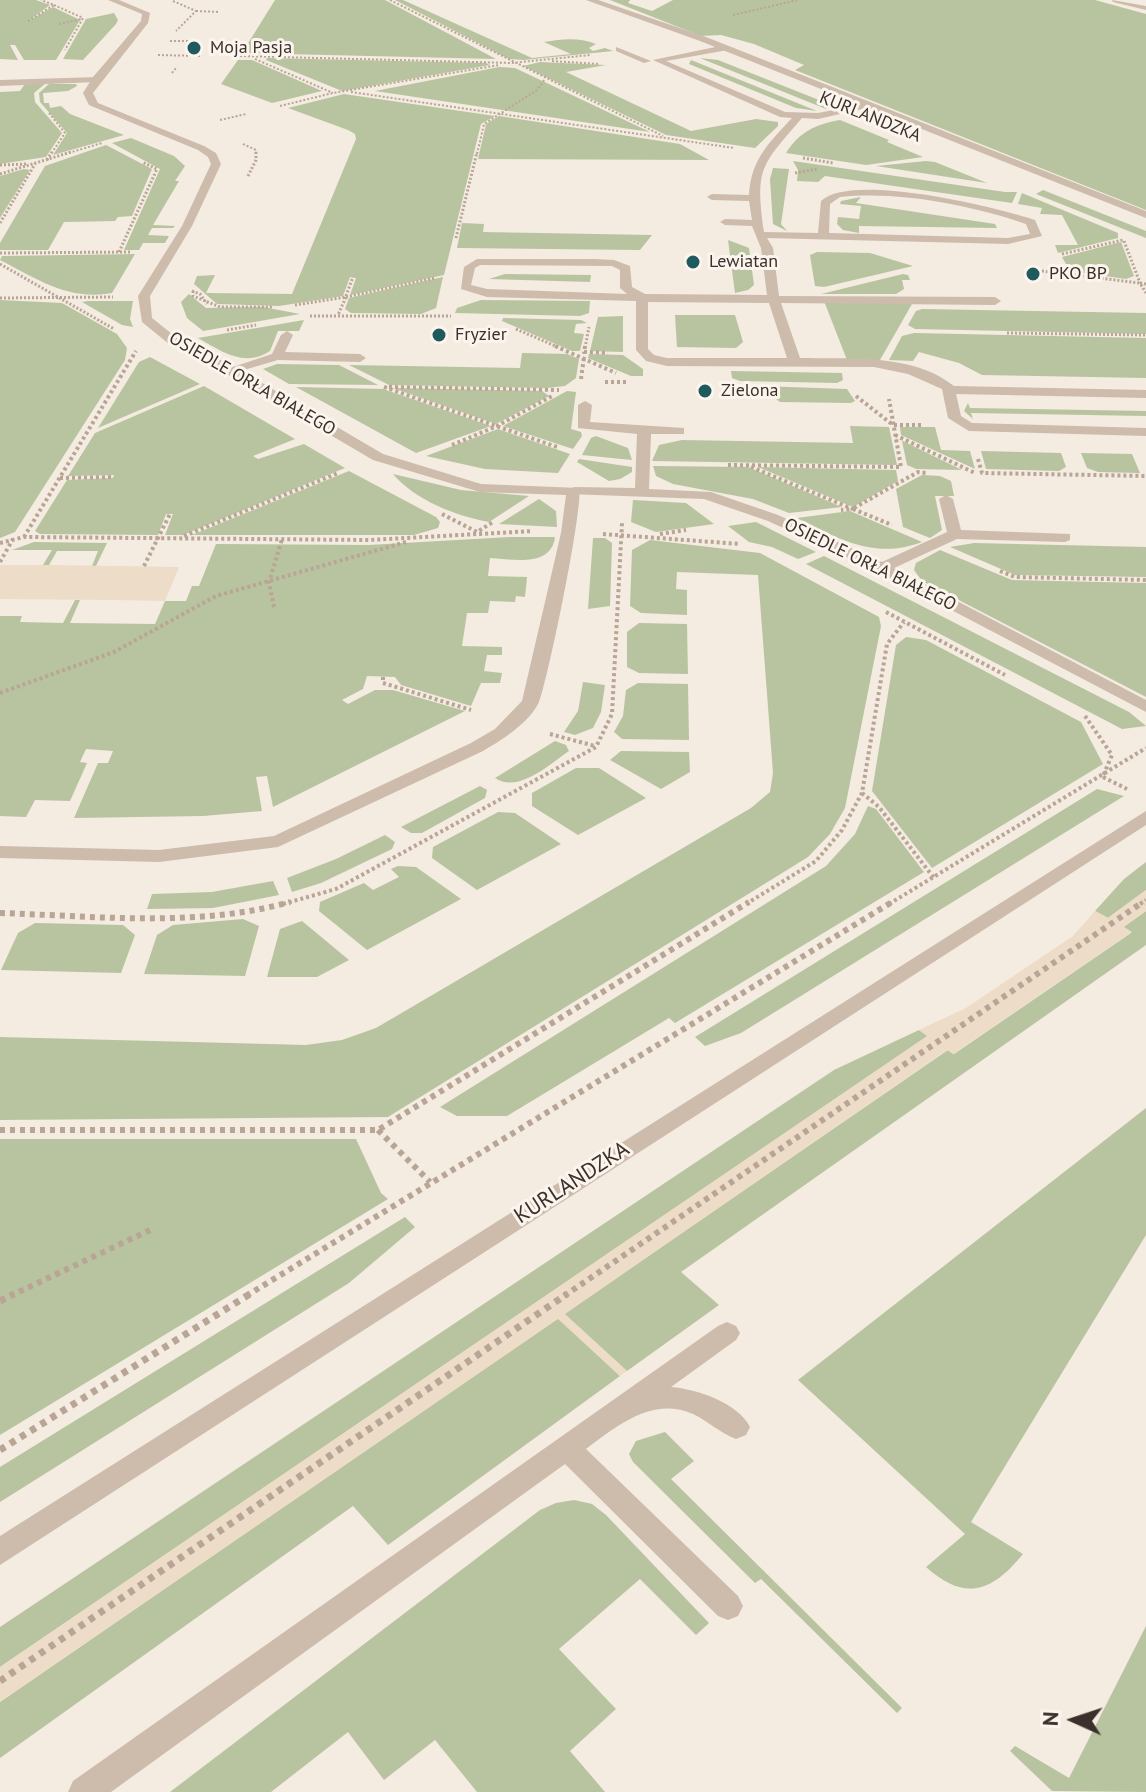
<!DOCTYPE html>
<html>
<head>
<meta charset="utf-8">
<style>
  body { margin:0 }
  #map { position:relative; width:1146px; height:1792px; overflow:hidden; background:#f4ebe1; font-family:"PT Sans",sans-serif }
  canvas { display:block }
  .north { position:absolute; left:1034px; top:1680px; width:80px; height:80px; -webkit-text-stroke:6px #fbf5ee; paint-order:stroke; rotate:273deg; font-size:22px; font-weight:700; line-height:32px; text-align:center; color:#3b302b }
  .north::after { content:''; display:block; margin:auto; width:28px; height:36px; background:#3b302b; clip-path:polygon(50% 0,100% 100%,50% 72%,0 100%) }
</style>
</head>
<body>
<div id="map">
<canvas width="1146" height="1792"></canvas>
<div class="north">N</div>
</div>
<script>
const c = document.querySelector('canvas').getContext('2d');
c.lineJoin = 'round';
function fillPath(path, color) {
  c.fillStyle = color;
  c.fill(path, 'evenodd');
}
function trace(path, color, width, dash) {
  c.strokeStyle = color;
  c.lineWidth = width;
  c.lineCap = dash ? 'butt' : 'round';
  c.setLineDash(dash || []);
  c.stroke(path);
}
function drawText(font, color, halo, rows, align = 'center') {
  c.font = font + ' "PT Sans",sans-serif';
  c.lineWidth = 6;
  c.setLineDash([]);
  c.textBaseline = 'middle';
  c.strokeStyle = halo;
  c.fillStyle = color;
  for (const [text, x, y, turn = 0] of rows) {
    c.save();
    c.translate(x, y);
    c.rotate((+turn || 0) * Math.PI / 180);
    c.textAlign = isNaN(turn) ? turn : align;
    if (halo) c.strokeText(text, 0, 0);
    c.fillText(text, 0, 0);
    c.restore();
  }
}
fillPath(new Path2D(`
  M0,0H36L50,5L28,21L53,7L80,20L56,60H24L15,45H10L18,60L0,59Z
  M275,0H385L496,59L242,53Z
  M395,0H403L532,58L571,54L544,42C563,39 578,37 596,44L589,48L593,51L605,48L613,51L524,60L509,59Z
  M610,0H630L628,3L652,11L673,0H1095L1146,14V210L795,70L804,65L754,44L721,35L701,36Z
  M114,13L118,20L116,24L83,60L63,59L86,19Z
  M267,58L486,63L490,65L342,91L266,60Z
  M700,58L718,60L819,100L828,107L826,109Z
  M238,60H252L322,91L272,103L221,84Z
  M691,60L817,111L796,108L689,64Z
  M540,62L606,65L566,72L691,131L756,119L778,122V126L755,148L666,135L523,66Z
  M499,67L515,68L650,132L375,91Z
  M46,83L34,93L35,102L62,133L46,157L0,164V92L20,91L25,84Z
  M49,84H76L77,86L68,91L43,93L44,103H49L50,108L61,106L70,114L124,135L53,155L67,133L40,102L39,93Z
  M344,94L495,116L481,124L444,275L350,295L356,278L350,277L343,296L279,306L217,304L194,284L197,276L215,275L206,293L292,294L356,139L355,134L348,130L288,108Z
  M499,116L680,144L709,160L478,159L486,124Z
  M840,120L889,140L887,142L923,157L866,165L786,153C799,132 816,124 840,120Z
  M131,138L174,156L185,166L175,181H179L153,225L175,226L173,228H152L148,235L169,236L165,243H143L139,250H124L160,169L112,143Z
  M106,145L152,169L132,216L118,217L115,221L64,222L48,250H0V243L45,166Z
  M793,161L1005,192H1017L1012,203L825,176L818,182L797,181L798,170Z
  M926,161L935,162L987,183L876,166Z
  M773,168L789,169L781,224L787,231L773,224L770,179Z
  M24,169L30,170L0,218V176Z
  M1043,190L1146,231V238L1036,194Z
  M1022,193L1118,233V238L1058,253L1055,245H1078L1062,215L1040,214L1042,208L1018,204Z
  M861,197L856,203L995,224L997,228L859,226V233L843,230L837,224L838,217L859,219L861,206L840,204L841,201Z
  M462,223L484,224L483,232L652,235L640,250L457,248Z
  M728,240L749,248L754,285L748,290L735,293Z
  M1121,242L1134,276L1126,279L1070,271L1062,257Z
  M817,252L870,253L913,266L824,287L815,286L810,255Z
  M135,254L112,293C68,301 37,279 0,260L2,256Z
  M505,274L591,275L590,282L489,279Z
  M903,274L908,275L910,280H902L904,289L896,294H821Z
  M443,277L436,308L421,314L351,313L345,309L349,298Z
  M189,294L206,308L263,307L300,314L203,331L187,318L181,302Z
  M0,300L62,303L117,334L127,348L125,360L15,532L0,538Z
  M481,300L590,301L589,313L580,316L455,313L457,308Z
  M88,301H133L130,319L133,327L122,325L82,302Z
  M824,301L912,304L880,360H847Z
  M922,309L1146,313V334L915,329L908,325L916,311Z
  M675,315H735L743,342L736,348L677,347Z
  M623,316V352L590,351L598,317Z
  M503,318L581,320L587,323L576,324L574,333L584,334L580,351H572L502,321Z
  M304,320L299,331H278L270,351C244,368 221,351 198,338Z
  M914,333L1146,338V378L982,375L959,363L919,352L913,361L889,360L902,336Z
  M522,353L567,354L579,359L576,378L565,386L546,388L389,385L349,365L520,368Z
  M589,354L623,355L643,369V376H631L588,358Z
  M150,357L200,384L98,428L139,362Z
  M277,364L339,365L378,385L289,384L263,369Z
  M731,371L842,373L843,380L837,383L740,381L732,378Z
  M204,386L295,439L253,456L258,459L304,444L345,468L183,535H165L173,514H166L158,535L40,534L35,531L67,480L113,478L114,475L68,476L95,433Z
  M759,386L847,389L855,401L851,403L780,402Z
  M296,387L383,389L491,426L416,453Z
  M393,388L542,391L549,396L496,424Z
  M567,391L576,392L571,429L581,432L582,436L573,449L503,426Z
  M968,403L970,408L1146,411V416L971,413L973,419L964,411Z
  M850,426L889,427L897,465L652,461L659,445L682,440L853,443Z
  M900,427H935L941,450L970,451L975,469L901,435Z
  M498,429L570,454L558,473L485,469L426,456Z
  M596,436L628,448L632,460L582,455L591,438Z
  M902,441H903L962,470L916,469L907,465Z
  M981,451L1061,453L1066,467L1059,471L986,469Z
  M1081,453L1132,454L1140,473L1098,472L1087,468Z
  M579,459L632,467V472L620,479L609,481L577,462Z
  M653,466L748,467L842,507L789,513L753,499L673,484L656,476Z
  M758,467L896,470L898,481L853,507Z
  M349,471L436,517L440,522L438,528L414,535H192Z
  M393,474L461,490L529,496L489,522C456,516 415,500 393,474Z
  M922,475L940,476L951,481L954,496H935L942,530L930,538L903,527L896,489Z
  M539,499L556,511L557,527L499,524Z
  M633,500L686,503L714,524L656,532L631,522Z
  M850,511L922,542C875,560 839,539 797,518Z
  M756,522L816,552L798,559L772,547L749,542L728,526Z
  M510,537H555C551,568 513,559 490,558L488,576L527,577L525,597L516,596L515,602L490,601L488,613H467L462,646L502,647V655H487L484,671L502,673L500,683H481L471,706L401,685L395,677L367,676L363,689L342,700L348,704L375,690H393L465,711L273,807L267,776L256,777L262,811L203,816L74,818L98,763H108L113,751L86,749L80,762L87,763L70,801L35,800L26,817L0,816V616H22L20,622L63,623L75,600H80L70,623L155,624L165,601H186L192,586H199L216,544L369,545Z
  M593,538H605L612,543L610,606L588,609Z
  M650,540L760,553L879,617L881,626L845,808L830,834L808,857L388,1117L0,1120V1037L306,1045L342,1040L376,1028L751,808L770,792L773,773L758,575L677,572L676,589L687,590V615L641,613L630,606L632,550Z
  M34,542L107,543L96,566H92L98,551H57L49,565H43L52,550H12Z
  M974,543L1146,547V577L1015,575L950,547Z
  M940,550L1012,580L1146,583V697L922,581L914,570L916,563Z
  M824,556L1129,712L1146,726L1122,729L806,564Z
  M639,623L687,624L688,674L639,673L627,667V632Z
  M906,637L926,640L1081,722L1103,764L932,868L872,791L896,645Z
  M583,682L605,685L601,712L593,728L575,735L564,732L578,711Z
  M638,683L688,684L689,740L622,739L614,732L623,716L626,690Z
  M555,741L566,745L569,751C550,764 518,794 495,778Z
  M621,751L689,752L690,772L661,789L610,760Z
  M576,768H599L646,798L578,835L532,806V793Z
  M480,786L487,790L485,798L422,833H411L401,827Z
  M1097,789L1124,796L741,1033L705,1046L695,1037Z
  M868,806L876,809L924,872L675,1023L669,1018L507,1116H457L440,1107L826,866L855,834Z
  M498,812L515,813L561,844L477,890L432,858L433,847Z
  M385,835L395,842L392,849L321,883L292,892L287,878L336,859Z
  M1146,862V890L1108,918L1095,911L1124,879Z
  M398,866L416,867L461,899L367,950L319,911L320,902L364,883L373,890L399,877L391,869Z
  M273,881L279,895L213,908L147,909L152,894L212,892Z
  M1146,911V945L681,1272L719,1305L627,1371L564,1314L948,1050L954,1054L1131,933L1123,927Z
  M243,919L259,926L245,976L144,974L157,935L173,925Z
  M302,921L349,960L317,977H267L280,929Z
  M35,923L123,925L135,935L121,973L1,970L18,933Z
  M919,1030L928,1036L0,1667V1627L834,1070Z
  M1146,1108V1235L971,1522L1023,1554C992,1592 965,1602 926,1567L965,1534L798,1380Z
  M0,1139H356L381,1193L388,1199L0,1435Z
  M405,1217L415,1227L349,1283L0,1502V1467Z
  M558,1318L620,1376L388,1545L353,1506L0,1758V1702Z
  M665,1432L694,1461L671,1479L902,1708L897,1713L761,1579L755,1583L633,1462L629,1454L636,1441Z
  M574,1500L592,1504L606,1515L709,1623L696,1635L640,1579L559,1649L616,1709L570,1751L605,1792H477L435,1740L384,1780L348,1732L271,1792H170L540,1510L556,1503Z
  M1146,1626V1792L1052,1791L1010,1751L1015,1746L1069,1778Z`), '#b8c4a0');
fillPath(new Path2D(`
  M0,565H49L179,567L165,601L118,600L0,599Z
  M1146,890V911L1124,927L1132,932L953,1054L947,1050L565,1314L627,1371L620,1376L558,1319L0,1702V1667L927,1036L919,1030L966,1008L1073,936L1095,911L1108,918Z`), '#ecdcc8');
trace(new Path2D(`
  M390,0L663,136
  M173,1L196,11L176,31
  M54,5L83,18L65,50
  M196,11L219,12
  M733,15L798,0
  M28,21L54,5L41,0
  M59,24L82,19
  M170,41H197
  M158,55L200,56
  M240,56L512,63L590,55
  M255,59L333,93
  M552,61L598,64
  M172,73L176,68
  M351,92L734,148
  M280,106L333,93L499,65
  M49,113L65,133L51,154
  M220,120L246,114
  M243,144L256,150V154
  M65,154L102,143
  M477,154L484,124L537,90L545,79`), '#b9a596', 2, [2, 2]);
trace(new Path2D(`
  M803,158L833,163
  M47,160L52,152
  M0,165L27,164
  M795,173L817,169
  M0,174L71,152
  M248,176L256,160V152
  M0,223L35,164
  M456,238L477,152
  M1124,241L1140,283
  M119,252L157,169L142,162
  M0,253L131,252
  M1062,254L1123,240
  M0,264L114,329
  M1034,270L1140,283
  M1146,284L1140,283L1146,293
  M192,291L200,294L207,304
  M193,291V296L220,307H273
  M346,296L353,277
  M346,297L435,278
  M0,298L113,297
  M295,305L346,297L338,315
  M310,316H451
  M516,329L560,348
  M227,330L256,325
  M1007,333L1146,335
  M585,348L589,327`), '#b9a596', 3, [2, 2]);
trace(new Path2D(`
  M555,346L616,373
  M585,346L584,352L608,353
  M581,379L584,357
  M605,382H627
  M384,387L557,447
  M389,387L559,390
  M856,396L893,425H924
  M895,435L975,473
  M452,445L497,426L554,395
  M978,459L982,473L1146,476
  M728,465L901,467L889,399
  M751,467L853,509L841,510
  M60,478L114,477
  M854,508L918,472L926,473
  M853,509L892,525
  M442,514L477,532L493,522
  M603,534L740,544
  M660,534L686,530
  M184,536L338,473
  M24,537L136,351
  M0,543L24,537L369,540L533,531
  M0,562L13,539
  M144,566L170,514
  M1000,571L1015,577L1146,580
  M274,607L269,582L282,539
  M886,612L1005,675
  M383,677V683L471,710
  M0,693L114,652L216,596L406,542
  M1085,716L1112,755L1103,776
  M550,734L595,746
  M1103,777L1127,789
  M862,793L879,807L934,878
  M283,904L336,889L596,747L612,714L622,523
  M746,904L816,861L842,830L862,793L887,644L904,622
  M889,904L1146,748
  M1140,904L1146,900`), '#b9a596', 4, [3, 3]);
trace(new Path2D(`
  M0,913C95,916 197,928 290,902
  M0,1130H378L749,902
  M378,1130L430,1182
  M10,1296L150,1230
  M246,1296L892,902
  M564,1296L1143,902`), '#b9a596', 6, [5, 5]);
trace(new Path2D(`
  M0,1301L14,1294
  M0,1450L250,1294
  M0,1681L567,1294`), '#b9a596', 7, [6, 6]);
fillPath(new Path2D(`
  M725,45L728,50L666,61L785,112L818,113L870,103L875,106L818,119L802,118C761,166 755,167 764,232L818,233L821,201C852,172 995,207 1035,220L1042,236L1008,244L767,238L773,248L779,296L995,297L1001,301L995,305L781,303L800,358C850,359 913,353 954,386L1146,390V398L956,394L961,416L972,423L1146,428V436L969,431L948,418L942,389L908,374L874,367L667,366L646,361L636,350V301L487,297L461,289L464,267L477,259H595L614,260L630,266L632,287L645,294L767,295L761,248L752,226L725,225L720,222L725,219L752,220L749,201L712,200L707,197L712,194L749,195C751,159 769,143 792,118L780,117L653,60ZM840,197C899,191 970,205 1026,224L1030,234L1008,238L829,233L830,204ZM480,265L612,266L620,270V288L627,294L487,289L471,285L475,268ZM648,302L769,303L787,358H667L654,355L648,349Z
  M616,47L651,61L644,63L616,51Z
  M99,77L96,82L0,86V80Z
  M287,331L293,335L285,352L360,354L366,358L360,362L278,360L230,374L224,370L272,354L281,335Z
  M585,401L592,405L590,422L684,428V434H651L649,489L711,492L778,515L882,562L947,532L939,499L946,495L953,499L961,530L1070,534V540L1065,542L957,539L894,568L1146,700V712L877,571L768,521L704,499L569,494L567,491L574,487L635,488L637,434L578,428V405Z
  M727,1322L736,1326L740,1333L736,1340L671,1387C697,1389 738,1403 750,1427L746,1435L736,1439C720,1433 708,1421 693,1414C652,1396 617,1426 586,1449L738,1596L743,1606L738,1616L728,1620L718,1616L565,1464L111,1792H68L73,1781L718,1326Z`), '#cdbbac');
fillPath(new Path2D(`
  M108,0H119L150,13L148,23L93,93L98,103L204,146L216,153L221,164L192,226L150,296L152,318L177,338L235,367L383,454L481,484L579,488C584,504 548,680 539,702C529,723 502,740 483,751L278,847L159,862L0,858V846L159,850L274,836L471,743L495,729L522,701L561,533L566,495L480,492L373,460L225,373L169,344L142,322L138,296L182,226L211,164L208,157L198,150L89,105L83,93L93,77L141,21L142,14Z
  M586,0H598L706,37L1146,211V218L700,41Z
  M1112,0L1146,6V10L1113,2Z
  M1146,811V825L0,1565V1536Z`), '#cdbbac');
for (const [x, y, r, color] of [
  [194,48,8,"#1f5a5e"],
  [693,262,8,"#1f5a5e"],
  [1033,274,8,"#1f5a5e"],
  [439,335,8,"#1f5a5e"],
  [705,391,8,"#1f5a5e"]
]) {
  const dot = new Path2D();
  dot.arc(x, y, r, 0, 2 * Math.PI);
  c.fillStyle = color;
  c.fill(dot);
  trace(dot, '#fbf5ee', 3);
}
drawText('18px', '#3b302b', '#fbf5ee', [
  ["Moja Pasja",210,48],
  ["Lewiatan",709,262],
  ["PKO BP",1049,274],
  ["Fryzier",455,335],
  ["Zielona",721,391]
], 'left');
drawText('18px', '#3b302b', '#fbf5ee', [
  ["KURLANDZKA",870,117,22],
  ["OSIEDLE ORŁA BIAŁEGO",252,384,30],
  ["OSIEDLE ORŁA BIAŁEGO",870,565,26]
]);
drawText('22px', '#3b302b', '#fbf5ee', [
  ["KURLANDZKA",572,1183,-33]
]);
</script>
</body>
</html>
